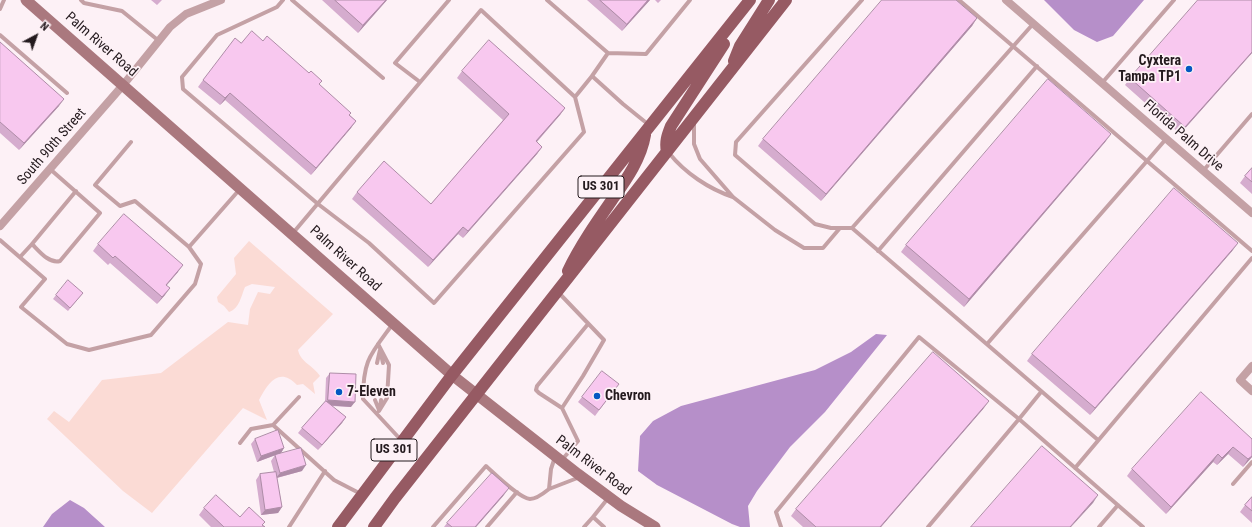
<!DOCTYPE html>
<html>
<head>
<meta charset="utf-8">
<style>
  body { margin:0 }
  #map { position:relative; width:1252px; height:527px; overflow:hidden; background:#fdf1f6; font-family:"Roboto Condensed",sans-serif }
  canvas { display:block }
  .north { position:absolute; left:16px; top:16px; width:40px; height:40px; -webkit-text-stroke:3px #fdf1f6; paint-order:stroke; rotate:41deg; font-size:11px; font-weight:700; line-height:16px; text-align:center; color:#241a1e }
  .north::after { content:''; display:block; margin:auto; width:14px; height:18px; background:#241a1e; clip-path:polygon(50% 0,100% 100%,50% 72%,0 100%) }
</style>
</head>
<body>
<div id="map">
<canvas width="1252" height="527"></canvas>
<div class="north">N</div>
</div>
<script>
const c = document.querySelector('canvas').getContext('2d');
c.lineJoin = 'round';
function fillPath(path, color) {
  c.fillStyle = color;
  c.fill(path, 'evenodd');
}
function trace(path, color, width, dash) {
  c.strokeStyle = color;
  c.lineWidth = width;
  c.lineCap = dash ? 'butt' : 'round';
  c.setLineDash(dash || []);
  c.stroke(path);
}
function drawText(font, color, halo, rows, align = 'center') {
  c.font = font + ' "Roboto Condensed",sans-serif';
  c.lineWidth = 3.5;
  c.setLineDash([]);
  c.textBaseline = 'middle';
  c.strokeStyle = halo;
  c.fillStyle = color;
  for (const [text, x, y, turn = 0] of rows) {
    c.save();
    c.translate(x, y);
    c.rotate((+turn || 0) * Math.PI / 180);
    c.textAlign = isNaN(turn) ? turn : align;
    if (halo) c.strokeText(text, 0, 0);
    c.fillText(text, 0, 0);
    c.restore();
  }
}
fillPath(new Path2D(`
  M249,241L333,314L298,350C301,363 313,365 320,376L313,383L315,394L303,384L297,385C279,366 268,383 259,400L267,420L243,408L152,513L123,491L47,419L54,411L69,422L102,380L161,373L228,322L248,325L250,309L258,292L270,294L275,287L252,284L245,287C241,296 240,308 229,312L224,306L218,302L217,297L236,274L234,258Z`), '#fbdbd5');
fillPath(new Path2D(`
  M1044,0H1144L1113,36L1097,42L1074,30Z
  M876,334L887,335L825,412L790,447L757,491L748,506L750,527H740L732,524L657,485L638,471L640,436L653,421L681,406L815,370L851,352Z
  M70,500L84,508L105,527H43L52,514Z`), '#b68fc9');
trace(new Path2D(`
  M81,0L84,3L122,11L159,41
  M283,0L277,7L217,35L182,77L183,89L318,204L369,243L434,303L584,132L575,97
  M292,0L383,78
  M547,0L608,53
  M959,0L1147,161L987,344
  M0,9L4,0
  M1033,24L852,228L1098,440
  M0,35L67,93
  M592,76L608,53L646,54L690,0
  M420,82L395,63L449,0
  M1102,83L1174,0
  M694,123V144L700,159L733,197L775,230L804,248H823L840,228
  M1166,139L1147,161L1252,251
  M131,142L95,185L120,206L135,201L189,247
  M669,153C685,173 709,189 733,197
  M50,169L100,213L60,261C49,264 39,251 32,244L76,191
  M1203,171L1252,114
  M852,228H831L815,224L735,155L736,142L862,0
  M293,233L481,10L575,97L592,76L623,104L649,125
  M0,240L45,279L21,307L67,344L89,350L151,335L195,284L201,264L189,247L240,189
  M878,251L1037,66
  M20,257L32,244
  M558,292L604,340L583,376L562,408L578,441L561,461
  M392,325C370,355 363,360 363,399L401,440
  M378,344L389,365L387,398L379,411
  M377,363L380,350L383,363
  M1041,392L1019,419L1143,527
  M299,397L273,425L334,480L361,494
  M375,400L379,410
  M380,408L381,400
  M562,408L539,393L536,390L537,386L588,324
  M240,443L251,429L273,425
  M555,457L551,469L549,489L580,477
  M1075,468L1252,258
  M1233,484L1252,462
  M593,517L609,497
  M289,527L325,471
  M433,527L486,466C495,474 519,498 530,499C537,499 544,493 549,489
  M487,527L517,492
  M584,527L593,517L604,527
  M781,527L776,512L919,337L1019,419L928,527
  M1099,527L1118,505`), '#c4a1a5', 4);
trace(new Path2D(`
  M1006,0L1252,213
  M0,226L124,84L170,27L186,14L221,0
  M1252,366L1240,380L1252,391`), '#c4a1a5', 8);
trace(new Path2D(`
  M26,0L452,375L578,474L621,506L655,527`), '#aa787e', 11);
trace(new Path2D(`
  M734,61L740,46L769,0
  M667,152C665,142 667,136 671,126L724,44
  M568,271C580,246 596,223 612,200C626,180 641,159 645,135
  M338,527L452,375L750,0
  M374,527L395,498L786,0`), '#965a63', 12);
fillPath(new Path2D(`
  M151,0H162L157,5Z
  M322,0H387L358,33Z
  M587,0H650L622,31Z
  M655,0H661L658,3Z
  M1252,0V53L1180,134L1125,85L1130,78Z
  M977,18L972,26L821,201L758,146L763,139Z
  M263,41L319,85L356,121L351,128L311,175L225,100L220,105L198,87L203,80L241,43Z
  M0,42L59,106L19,150L0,133Z
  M462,71L565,108L560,115L537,142L542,147L537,154L463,238L458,234L428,267L352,199L357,192L431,204L503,120L457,78Z
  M1106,141L964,307L901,252L906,245Z
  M1252,168V194L1240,183L1245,176Z
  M98,244L178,272L166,285L165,295L157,304L110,263L108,265L93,251Z
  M1233,250L1090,415L1027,361L1032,354Z
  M83,293L68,311L53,299L56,295Z
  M330,373L351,407L332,406L346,417L342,423L318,450L298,433L302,428L325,402L326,378Z
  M615,389L595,416L578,402L582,397Z
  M984,408L881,527H803L791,516L796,509Z
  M255,439L284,448L281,453L257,462L251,444Z
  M1252,439V457L1243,467L1228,454L1217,465L1213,462L1166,514L1127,476L1132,469Z
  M275,455L302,471L277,478L282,507L278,513L261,515L256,480L260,474L274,472L271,461Z
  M504,495L476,527H444L447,523Z
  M1252,497V523L1240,512L1245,505Z
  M204,508L240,517L263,525L265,527H211L199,515Z`), '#d5acce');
fillPath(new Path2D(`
  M386,0H387L358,33L363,25Z
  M648,0H650L622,31L627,24Z
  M977,18L972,26L821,201L826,194Z
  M1252,52V53L1180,134L1185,127Z
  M230,93L225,100L220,105L225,98Z
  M64,99L59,106L19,150L24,143Z
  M565,108L560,115L531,148L536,141Z
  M356,121L351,128L311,175L316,168Z
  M1111,134L1106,141L964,307L969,299Z
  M542,147L537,154L463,238L468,231Z
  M463,227L458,234L428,267L433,260Z
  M1238,243L1233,250L1090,415L1095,408Z
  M183,265L178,272L161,292L166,285Z
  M170,288L165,295L157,304L162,297Z
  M328,400L355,402L351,407L325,405Z
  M989,401L984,408L881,527H880Z
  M346,417L342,423L318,450L322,445Z
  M1233,447L1228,454L1217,465L1222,458Z
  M284,448L281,453L257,462L261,456Z
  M1218,454L1213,462L1166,514L1171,507Z
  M1252,456V457L1243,467L1248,459Z
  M306,465L302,471L276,478L280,473Z
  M509,488L504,495L476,527H475Z
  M1098,495L1093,503L1071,527H1070Z
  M282,507L278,513L261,515L265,510Z`), '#ae8ca7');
const building = new Path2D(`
  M335,0H386L363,25Z
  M600,0H648L627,24Z
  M882,0H956L977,18L826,194L763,139Z
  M1198,0H1252V52L1185,127L1130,78Z
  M252,31L263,41L267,36L309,73L311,71L322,81L319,84L351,113L349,115L356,121L316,168L230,93L225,98L203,80L235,38L241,43Z
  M489,40L565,108L536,141L542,147L468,231L463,227L433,260L357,192L384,161L431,204L509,114L462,71Z
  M0,42L64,99L24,143L0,122Z
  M1048,79L1111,134L969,299L906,245Z
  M1252,168V182L1245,176Z
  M1174,188L1238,243L1095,408L1032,354Z
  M124,214L183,265L166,285L170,288L162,297L115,256L113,258L98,244Z
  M68,280L83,293L70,308L56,295Z
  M933,352L989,401L880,527H816L796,509Z
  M602,371L619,384L599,410L582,397Z
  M330,373L356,374L355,402L328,400Z
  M1201,392L1252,439V456L1248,459L1233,447L1222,458L1218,454L1171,507L1132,469Z
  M326,401L346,417L322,445L302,428Z
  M278,430L284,448L261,456L255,439Z
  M1042,446L1098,495L1070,527H971Z
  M301,448L306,465L280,473L275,455Z
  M276,472L282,507L265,510L260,474Z
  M492,473L509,488L475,527H452L447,523Z
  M216,495L240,517L249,507L265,522L262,525L265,527H224L204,508Z
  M1252,497V511L1245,505Z`);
fillPath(building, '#f8c8ef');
trace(building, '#ae8ca7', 1);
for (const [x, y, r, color] of [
  [1189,69,4,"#0358c2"],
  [339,392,4,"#0358c2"],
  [597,396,4,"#0358c2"]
]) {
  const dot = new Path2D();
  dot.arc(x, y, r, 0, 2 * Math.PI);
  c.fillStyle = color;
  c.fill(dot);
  trace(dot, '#fdf1f6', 1.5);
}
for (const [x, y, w] of [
  [601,187,46],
  [394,450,46]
]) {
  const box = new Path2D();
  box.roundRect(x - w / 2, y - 11, w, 22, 3);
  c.fillStyle = '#fdf1f6';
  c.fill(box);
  trace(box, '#241a1e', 1);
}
drawText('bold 13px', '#241a1e', null, [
  ["US 301",601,187],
  ["US 301",394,450]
]);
drawText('14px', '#241a1e', '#fdf1f6', [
  ["Palm River Road",101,45,41],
  ["Florida Palm Drive",1183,136,41],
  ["South 90th Street",52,147,-49],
  ["Palm River Road",345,259,42],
  ["Palm River Road",593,466,37]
]);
drawText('bold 14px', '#241a1e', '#fdf1f6', [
  ["Cyxtera",1181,61,"right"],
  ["Tampa TP1",1181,77,"right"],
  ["7-Eleven",347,392],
  ["Chevron",605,396]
], 'left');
</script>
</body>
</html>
